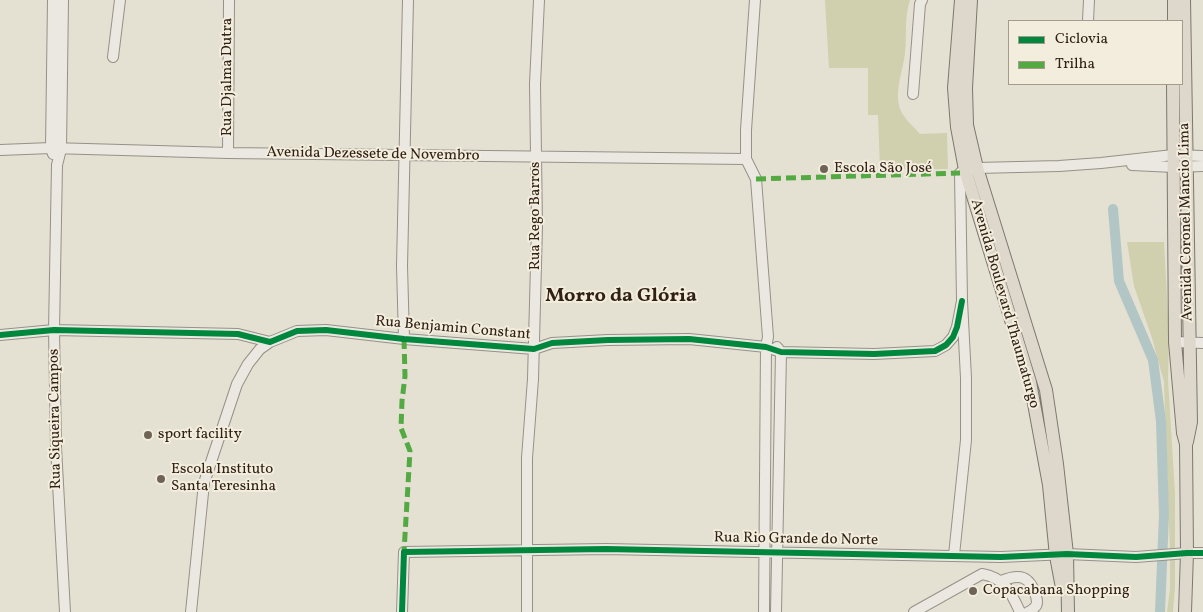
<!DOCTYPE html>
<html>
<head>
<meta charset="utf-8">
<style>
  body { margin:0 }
  #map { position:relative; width:1203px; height:612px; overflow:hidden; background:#e4e0d2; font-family:Vollkorn,serif }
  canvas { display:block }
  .legend { position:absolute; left:1008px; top:20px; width:175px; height:65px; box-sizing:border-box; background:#f3eddd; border:1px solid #a59b8d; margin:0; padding:6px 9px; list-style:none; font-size:15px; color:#302015 }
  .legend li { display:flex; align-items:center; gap:10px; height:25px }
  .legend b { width:25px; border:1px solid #a59b8d }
</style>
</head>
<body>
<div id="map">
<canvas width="1203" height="612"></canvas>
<ul class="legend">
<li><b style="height:6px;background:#00873e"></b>Ciclovia</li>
<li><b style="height:6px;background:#54aa42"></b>Trilha</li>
</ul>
</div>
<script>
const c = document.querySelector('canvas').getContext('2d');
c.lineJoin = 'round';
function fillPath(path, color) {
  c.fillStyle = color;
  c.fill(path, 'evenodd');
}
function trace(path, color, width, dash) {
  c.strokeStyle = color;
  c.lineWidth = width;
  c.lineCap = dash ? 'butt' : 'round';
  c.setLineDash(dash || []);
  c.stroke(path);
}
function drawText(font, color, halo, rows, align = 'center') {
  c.font = font + ' Vollkorn,serif';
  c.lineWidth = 4;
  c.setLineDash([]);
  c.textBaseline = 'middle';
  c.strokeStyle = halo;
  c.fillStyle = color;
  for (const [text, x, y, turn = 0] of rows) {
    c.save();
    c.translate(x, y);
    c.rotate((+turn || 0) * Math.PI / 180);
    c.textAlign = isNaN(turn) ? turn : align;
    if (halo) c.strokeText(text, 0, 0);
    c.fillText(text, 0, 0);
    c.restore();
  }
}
fillPath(new Path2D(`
  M825,0H910C904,17 907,35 905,53C903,71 895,88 899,106C902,117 913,126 920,134L947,133L948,169H880L878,115H868V68H829Z
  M1127,242H1164L1169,336L1168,380L1175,493V585L1173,612H1167L1170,589V551L1164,382L1152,338L1134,286Z`), '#d0cfae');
trace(new Path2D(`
  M1113,209L1119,281L1153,360L1161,421L1164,515L1160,612`), '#b2c6c5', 10);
const minor = new Path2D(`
  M63,0L61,149L57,165L54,330L56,447L65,612
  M755,0L746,130V159L756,179L768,337L766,347L764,612
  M1088,21L1089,0
  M113,57L120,0
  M913,94L920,4L922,0
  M0,150L51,148L228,153L746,159
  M228,153L229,0
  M53,154L51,148L53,0
  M1132,165L1174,167L1203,166
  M0,335L54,330L238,334L270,342L297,331L326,330L404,339L534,349L552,343L608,340L689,339L766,347L781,352L874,354L935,351L946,345L953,337L957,327L962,301
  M404,339L402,266L408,0
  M1175,342L1203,343
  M954,555L966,440V378L962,301L960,173L965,170L977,168L1059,166L1101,163L1173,155L1203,156
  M1001,581C1020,573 1030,576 1036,596C1037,600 1038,604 1035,607C1035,608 1029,612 1028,612
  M191,612L204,483L237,384L248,364L260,349L270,342
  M402,612L404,552L606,549L1001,557L1067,554L1136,557L1187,553H1203
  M527,612V458L533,379L537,226L535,84L539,0
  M776,612L781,352L777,347
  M914,612L982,574C1005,578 1011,592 1020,612`);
const major = new Path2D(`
  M961,0L954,88L957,127L965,170L1030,382L1049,485L1056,556L1062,588
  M971,0L966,88L967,125L977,168L1046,390L1057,464L1067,554L1068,612
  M1184,0L1191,422L1187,442
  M1174,21V0
  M1173,84L1175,342L1183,433L1186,444L1187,553L1185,612`);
trace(minor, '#969188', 12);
trace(major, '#7c786f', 14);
trace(minor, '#ebe8e1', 10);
trace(major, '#ded8cc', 12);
trace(new Path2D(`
  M756,179L960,173
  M404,339L405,376L402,401L401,428L410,451L404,552`), '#54aa42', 5, [10, 5]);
trace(new Path2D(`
  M0,335L54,330L238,334L270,342L297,331L326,330L404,339L534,349L552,343L608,340L689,339L766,347L781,352L874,354L935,351L946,345L953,337L957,327L962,301
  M402,612L404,552L606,549L1001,557L1067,554L1136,557L1187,553H1203`), '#00873e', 6);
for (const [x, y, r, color] of [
  [824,169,5,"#6f6357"],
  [148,435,5,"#6f6357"],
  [161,479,5,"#6f6357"],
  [973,591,5,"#6f6357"]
]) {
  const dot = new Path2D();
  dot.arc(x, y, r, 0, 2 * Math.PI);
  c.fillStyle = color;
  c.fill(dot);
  trace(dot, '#f3eddd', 2);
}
drawText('15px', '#302015', '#f3eddd', [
  ["Rua Djalma Dutra",228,77,-90],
  ["Avenida Dezessete de Novembro",373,155,1],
  ["Rua Rego Barros",536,216,-90],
  ["Avenida Coronel Mancio Lima",1187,222,-91],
  ["Avenida Boulevard Thaumaturgo",1004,304,74],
  ["Rua Benjamin Constant",453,329,5],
  ["Rua Siqueira Campos",56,419,-91],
  ["Rua Rio Grande do Norte",796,540,1]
]);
drawText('15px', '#302015', '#f3eddd', [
  ["Escola São José",834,169],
  ["sport facility",158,435],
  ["Escola Instituto",171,470],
  ["Santa Teresinha",171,487],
  ["Copacabana Shopping",983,591]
], 'left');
drawText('bold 20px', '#302015', '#f3eddd', [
  ["Morro da Glória",621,297]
]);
</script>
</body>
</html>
